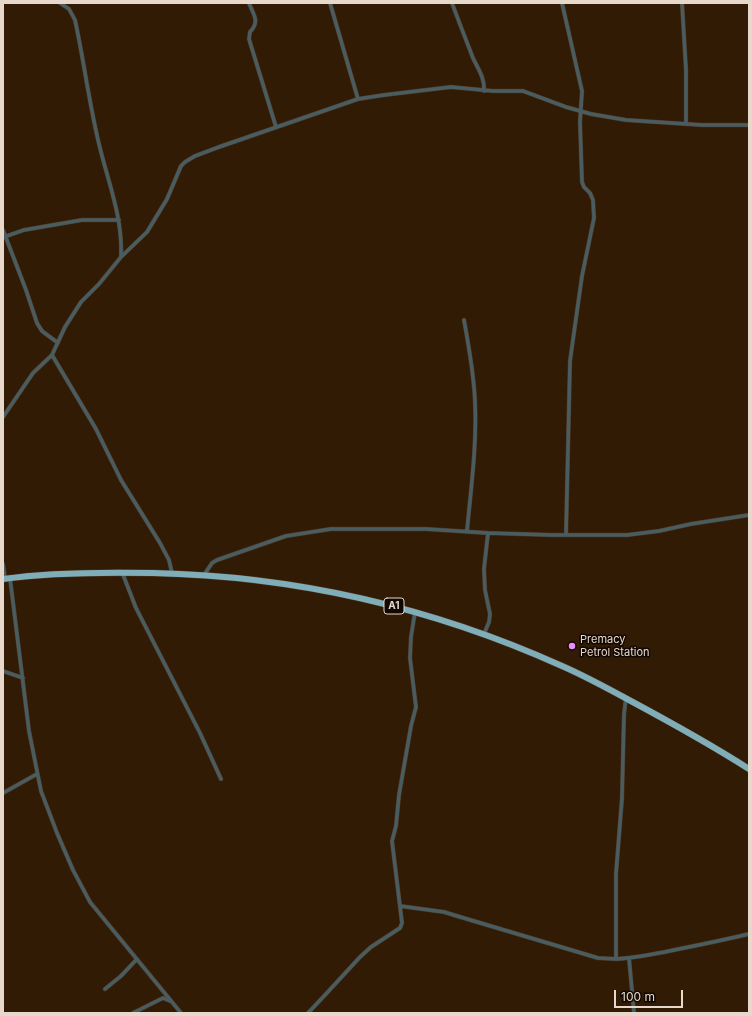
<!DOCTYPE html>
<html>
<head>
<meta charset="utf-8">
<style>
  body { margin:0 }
  #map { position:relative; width:752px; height:1016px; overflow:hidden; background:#311b05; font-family:Inter,sans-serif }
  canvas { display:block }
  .frame { position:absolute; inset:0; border:4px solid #e7d8cb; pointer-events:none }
  .scale { position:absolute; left:614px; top:990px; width:69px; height:18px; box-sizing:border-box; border:2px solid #e7d8cb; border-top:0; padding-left:5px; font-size:12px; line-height:14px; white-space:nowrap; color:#e7d8cb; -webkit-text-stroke:3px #110802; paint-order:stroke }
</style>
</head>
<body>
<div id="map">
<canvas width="752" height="1016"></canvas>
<div class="frame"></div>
<div class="scale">100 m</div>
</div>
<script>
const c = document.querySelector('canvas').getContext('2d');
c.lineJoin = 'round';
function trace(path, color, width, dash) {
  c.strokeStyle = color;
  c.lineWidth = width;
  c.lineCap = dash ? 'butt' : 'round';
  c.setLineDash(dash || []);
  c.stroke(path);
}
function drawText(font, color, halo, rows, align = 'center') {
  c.font = font + ' Inter,sans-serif';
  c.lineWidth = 3;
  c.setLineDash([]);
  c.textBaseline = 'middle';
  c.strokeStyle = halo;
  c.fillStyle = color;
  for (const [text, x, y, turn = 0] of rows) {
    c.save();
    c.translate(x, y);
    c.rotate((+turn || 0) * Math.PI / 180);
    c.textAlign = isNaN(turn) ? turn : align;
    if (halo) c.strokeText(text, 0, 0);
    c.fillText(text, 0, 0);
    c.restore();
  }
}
const street = new Path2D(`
  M60,3L69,9L75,20C84,61 89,103 99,144C108,182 123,218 121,257
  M249,3C254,16 260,21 250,32L249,39L276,127
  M330,3L358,99
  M452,3C459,22 466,40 473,58C478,69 485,78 484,91
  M562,3L582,91L580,122L582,182L584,187L590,193L593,200L594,218L582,276L570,361L566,535
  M682,3L686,70V124
  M3,230L26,290L37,323L42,331L58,343
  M4,237L24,230L82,220H119
  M464,320C469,347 474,374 475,402C477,445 471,488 467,531
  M52,355L96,429L121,480L160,543L169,560L172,573
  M3,417L33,373L52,355L65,327L81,302L99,284L121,257L147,232L167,199L181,166L185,162L195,156L219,147L358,99L384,95L451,87L493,91H523L566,107L591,114L626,120L702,125H749
  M3,564L5,578
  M122,572L136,608L200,733L221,779
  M204,575L212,563L217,560L286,536L331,529H426L488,533
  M10,578L29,731L41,791L57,833L73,870L90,902L181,1013
  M484,634L489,622L490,614L485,590L484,569L488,533L552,535H627L659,531L691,524L749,515
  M3,671L23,678
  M626,698L624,714L622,798L616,874V959C636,958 655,954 674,950C699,945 724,940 749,934
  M3,793L37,774
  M400,906L444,912L457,916L598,958L616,959
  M629,958L634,1013
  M105,989L121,976L137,959
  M133,1013L163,998L170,1001
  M308,1013L325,995L360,957L371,947L400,928L402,923L392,841L396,826L399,795L411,726L416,707L410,658L411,637L415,612`);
const highway = new Path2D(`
  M3,579C52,572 103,572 153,573C297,576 431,607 562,666C585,676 607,688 629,700C670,722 710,744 749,769`);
trace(street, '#4e3925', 4.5);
trace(highway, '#4e3925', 7);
trace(street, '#495c60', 3.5);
trace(highway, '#7faeb9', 6);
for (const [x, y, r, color] of [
  [572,646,4,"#ea8dfd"]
]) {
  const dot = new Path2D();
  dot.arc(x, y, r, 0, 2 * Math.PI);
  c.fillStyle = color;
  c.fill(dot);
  trace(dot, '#110802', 1.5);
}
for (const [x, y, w] of [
  [394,606,20]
]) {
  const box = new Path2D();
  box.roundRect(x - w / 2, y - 8, w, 16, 3);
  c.fillStyle = '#110802';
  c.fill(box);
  trace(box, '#e7d8cb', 1);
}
drawText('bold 10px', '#e7d8cb', null, [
  ["A1",394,606]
]);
drawText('11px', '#e7d8cb', '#110802', [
  ["Premacy",580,640],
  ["Petrol Station",580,653]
], 'left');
</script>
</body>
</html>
